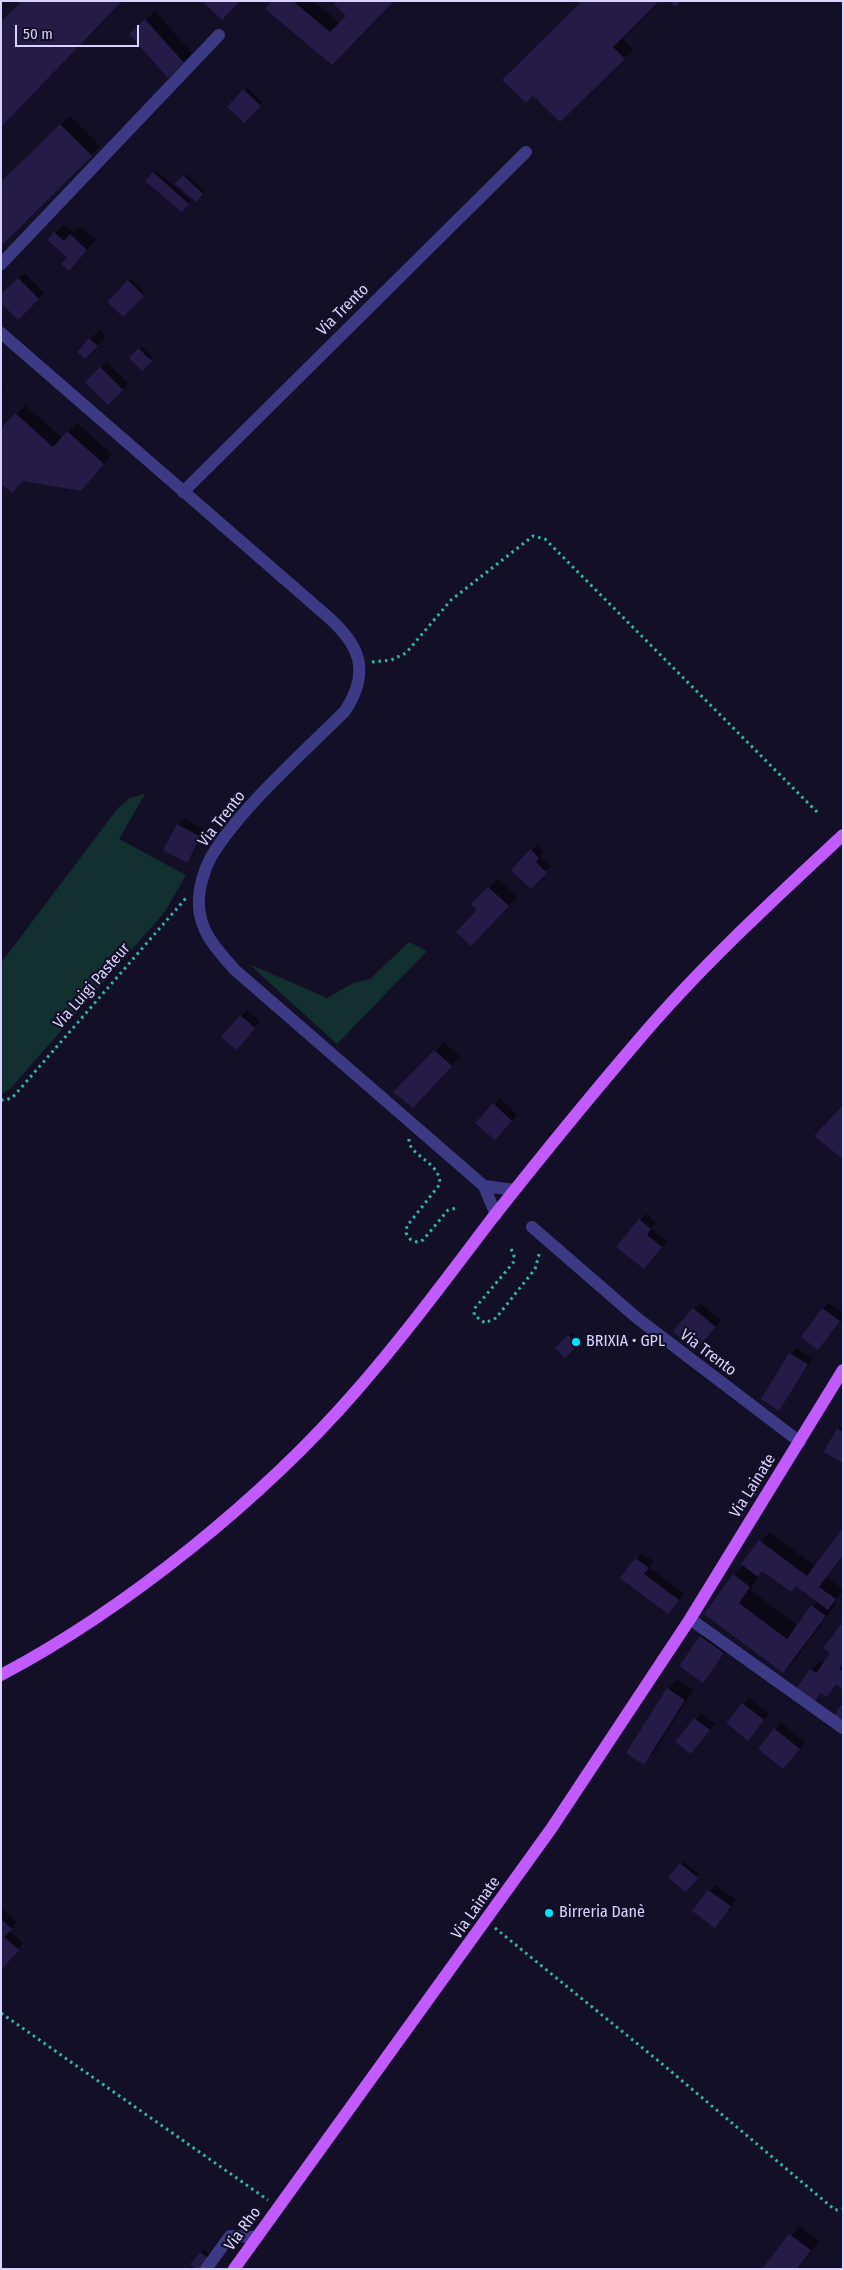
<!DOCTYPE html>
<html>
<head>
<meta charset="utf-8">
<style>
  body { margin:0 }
  #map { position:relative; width:844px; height:2270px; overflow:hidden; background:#130f26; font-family:"Fira Sans Condensed",sans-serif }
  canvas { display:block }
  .frame { position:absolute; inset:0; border:2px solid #d9d4ff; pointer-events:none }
  .scale { position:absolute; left:15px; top:25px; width:124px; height:22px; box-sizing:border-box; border:2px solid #d9d4ff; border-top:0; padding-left:6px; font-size:15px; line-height:18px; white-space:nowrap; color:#d9d4ff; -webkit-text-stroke:4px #130f26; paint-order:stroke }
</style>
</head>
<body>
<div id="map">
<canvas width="844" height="2270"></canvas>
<div class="frame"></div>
<div class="scale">50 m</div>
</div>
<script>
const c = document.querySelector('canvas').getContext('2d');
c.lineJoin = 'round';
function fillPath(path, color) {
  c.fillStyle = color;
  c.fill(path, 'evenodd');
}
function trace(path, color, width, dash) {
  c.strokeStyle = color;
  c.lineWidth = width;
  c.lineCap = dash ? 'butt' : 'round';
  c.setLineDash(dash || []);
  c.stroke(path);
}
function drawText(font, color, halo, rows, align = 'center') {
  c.font = font + ' "Fira Sans Condensed",sans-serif';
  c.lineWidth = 4.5;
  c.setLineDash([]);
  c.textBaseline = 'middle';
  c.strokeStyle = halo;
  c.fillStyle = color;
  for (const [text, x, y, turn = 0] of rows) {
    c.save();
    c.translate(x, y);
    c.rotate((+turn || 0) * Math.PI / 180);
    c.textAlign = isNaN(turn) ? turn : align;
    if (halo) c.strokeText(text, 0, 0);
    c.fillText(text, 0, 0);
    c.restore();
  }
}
fillPath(new Path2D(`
  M145,794L119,839L186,875L164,913L11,1088L3,1093L1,1092V963L118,808L130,798Z
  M409,942L427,951L337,1044L249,964L327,998L353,983L370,979Z`), '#12302f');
fillPath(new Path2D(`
  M273,1H313L340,23L392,1L332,64Z
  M155,11L192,53L168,76L140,25Z
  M621,37L633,49L560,121L533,94L504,80Z
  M247,88L262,102L244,122L229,107Z
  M70,116L100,146L1,244V184Z
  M156,171L191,200L182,210L147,181Z
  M186,174L205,191L195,200L177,184Z
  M64,224L73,232L80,226L96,240L78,260L68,257L55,233Z
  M24,273L44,293L18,318L1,295Z
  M131,279L145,293L123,316L109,302Z
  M99,330L106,336L94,349L78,352Z
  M142,347L153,358L142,369L131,358Z
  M107,362L128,383L108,404L86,382Z
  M1,385L5,389L1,393Z
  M25,405L62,438L77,423L112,454L90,480L1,430Z
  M184,819L206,831L192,855L187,861L178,825Z
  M537,845L544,852L540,856L551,866L531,887L513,870Z
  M498,879L517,897L480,936L479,910L473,904Z
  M247,1010L260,1021L242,1042L223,1036Z
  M444,1042L460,1057L412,1106L395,1092Z
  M500,1098L517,1115L501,1133L477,1122Z
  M646,1214L656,1222L651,1228L667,1241L649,1262L618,1247Z
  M700,1303L721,1321L701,1343L674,1331Z
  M829,1303L843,1313V1318L818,1349L823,1309Z
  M571,1333L580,1341L565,1356L557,1348Z
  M796,1348L813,1358L779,1409L762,1399Z
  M843,1425V1461L838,1429Z
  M843,1529V1556L827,1577L843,1589V1591L834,1602L837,1603L795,1660L783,1672L705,1614L769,1532L815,1566ZM763,1570L796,1585L818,1601L798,1626L750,1590Z
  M642,1553L654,1562L649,1568L684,1593L674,1607L622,1578Z
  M843,1624V1688L838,1684L827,1696L822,1692L814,1700L811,1670L820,1661L824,1664L832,1653Z
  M707,1631L729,1647L703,1681L701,1637Z
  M677,1680L693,1690L653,1754L644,1763L668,1689Z
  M749,1698L769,1714L753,1733L743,1704Z
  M701,1713L715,1724L696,1747L677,1742Z
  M781,1723L805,1742L789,1762L759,1749Z
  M684,1862L699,1874L688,1888L681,1864Z
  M715,1885L736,1900L720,1920L694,1911Z
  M1,1908L17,1922L9,1931L23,1943L1,1969Z
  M799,2226L819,2241L797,2269H764Z
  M203,2250L215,2259L208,2269L201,2253Z`), '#0007');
fillPath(new Path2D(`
  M22,1H122L1,127V22Z
  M202,1H240L222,20Z
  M272,1H293L330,32L346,16L334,4L337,1H394L332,65L265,9Z
  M582,1H659L613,47L625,59L560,122L533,96L526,103L502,80Z
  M670,1H681L675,7Z
  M145,19L184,63L168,78L129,34Z
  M243,89L261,106L244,123L227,107Z
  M60,124L92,156L1,246V182Z
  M153,172L189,204L182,212L145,181Z
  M183,175L203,194L196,202L175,184Z
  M54,232L64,241L70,234L87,250L69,271L61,264L67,257L47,240Z
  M18,278L39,299L18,320L1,303V294Z
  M128,280L144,296L123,317L107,302Z
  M89,338L98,346L85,359L77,352Z
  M138,348L152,361L142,371L129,358Z
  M100,367L123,390L108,405L85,382Z
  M15,413L53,447L67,431L104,464L81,491L23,481L12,493L1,484V428Z
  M177,824L201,837L187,863L163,850Z
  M530,849L539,858L536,862L547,873L531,889L511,870Z
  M488,887L509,906L471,946L456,932L477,910L471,904Z
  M240,1015L255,1028L237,1050L221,1037Z
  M434,1050L452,1066L413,1108L393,1092Z
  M493,1103L512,1121L495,1140L475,1123Z
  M843,1105V1159L814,1136Z
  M639,1219L651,1229L647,1235L662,1247L644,1269L616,1247Z
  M693,1308L716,1327L695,1351L673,1331Z
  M822,1308L840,1321L818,1350L801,1337Z
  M568,1335L578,1345L565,1358L555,1348Z
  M789,1353L808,1364L779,1411L761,1399Z
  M837,1428L843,1432V1463L824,1452Z
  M842,1529L843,1555L819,1587L836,1599L828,1610L796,1586L791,1592L762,1571L758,1577L741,1564L759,1540L807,1576Z
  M635,1558L649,1568L644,1574L679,1600L668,1614L620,1578Z
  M733,1574L750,1587L739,1603L787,1639L811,1605L826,1616L783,1673L704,1614Z
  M843,1622V1664L839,1669L843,1671V1689L836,1685L827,1697L821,1693L815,1701L796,1689L810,1669L816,1673L830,1653L823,1648Z
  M700,1636L724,1653L703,1683L679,1666Z
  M667,1688L685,1700L644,1765L626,1753Z
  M742,1703L764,1720L748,1741L726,1723Z
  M843,1703V1721L834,1715Z
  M694,1718L710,1730L691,1754L675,1742Z
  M774,1728L800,1749L783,1769L758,1749Z
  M680,1863L698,1878L686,1892L668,1878Z
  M708,1890L731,1906L715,1928L692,1911Z
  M1,1919L12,1929L4,1937L19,1950L1,1970Z
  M789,2234L811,2250L797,2269H762Z
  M200,2252L213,2262L208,2269H196L190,2264Z`), '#241b47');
trace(new Path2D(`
  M372,662L391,660L406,653L451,600L533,536L545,539L819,814
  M1,1100H6L13,1097L186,898
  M409,1139C408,1156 440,1161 440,1184L407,1226L406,1233L410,1239L417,1242L423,1240L448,1210L457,1208
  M511,1249L514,1255L513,1263L475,1308L474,1315L485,1323L496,1318L535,1269L540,1251
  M495,1928L661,2063L835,2210L843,2209
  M1,2013L268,2200`), '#2fb8b0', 3, [2.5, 4]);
trace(new Path2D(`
  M1,264L219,35
  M1,333L327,616C360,645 371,671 345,711C303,753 241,807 211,857C204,870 198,889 199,905C199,931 218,951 235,970L484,1186L496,1215
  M183,492L526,152
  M484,1186L515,1190
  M532,1227L637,1318L800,1442
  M690,1619L843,1728
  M206,2269L230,2236L257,2237`), '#3d3a85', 12);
trace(new Path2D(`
  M1,1675C126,1609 263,1498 356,1391C405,1335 449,1275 494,1216C540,1158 587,1100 635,1044C698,969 771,902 843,835
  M234,2269L551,1829L690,1619L843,1370`), '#c25bff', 12);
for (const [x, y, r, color] of [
  [576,1342,5,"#00e5ff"],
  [549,1913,5,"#00e5ff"]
]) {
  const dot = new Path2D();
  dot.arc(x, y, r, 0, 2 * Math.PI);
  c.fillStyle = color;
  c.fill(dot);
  trace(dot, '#130f26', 2);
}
drawText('16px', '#d9d4ff', '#130f26', [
  ["Via Trento",343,310,-45],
  ["Via Trento",222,819,-52],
  ["Via Luigi Pasteur",92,986,-49],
  ["Via Trento",708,1353,37],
  ["Via Lainate",753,1486,-58],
  ["Via Lainate",476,1908,-55],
  ["Via Rho",243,2229,-54]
]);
drawText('16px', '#d9d4ff', '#130f26', [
  ["BRIXIA • GPL",586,1342],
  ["Birreria Danè",559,1913]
], 'left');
</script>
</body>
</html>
